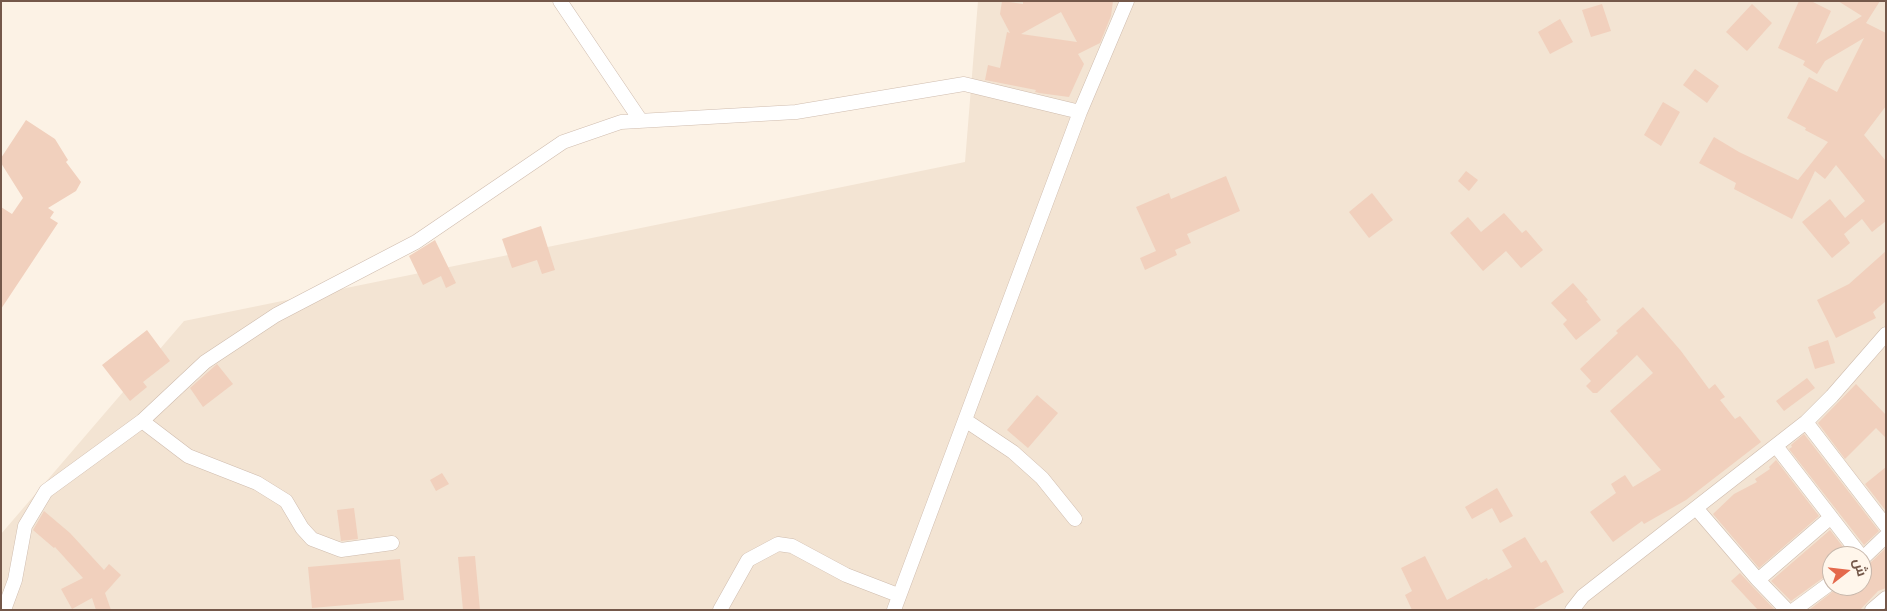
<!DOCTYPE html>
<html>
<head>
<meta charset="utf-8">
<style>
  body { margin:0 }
  #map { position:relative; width:1887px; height:611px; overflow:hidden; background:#fcf2e5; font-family:Roboto,Cairo,sans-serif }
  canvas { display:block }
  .frame { position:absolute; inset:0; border:2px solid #74584a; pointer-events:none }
  .north { position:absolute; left:1822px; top:546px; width:50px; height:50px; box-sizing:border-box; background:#fff6eb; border:1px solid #c7b7ab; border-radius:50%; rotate:74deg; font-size:14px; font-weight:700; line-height:20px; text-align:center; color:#74584a }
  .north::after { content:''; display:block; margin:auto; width:18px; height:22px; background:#e4694c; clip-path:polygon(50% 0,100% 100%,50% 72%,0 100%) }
</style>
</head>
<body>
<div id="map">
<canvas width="1887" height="611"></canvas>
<div class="frame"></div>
<div class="north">ش</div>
</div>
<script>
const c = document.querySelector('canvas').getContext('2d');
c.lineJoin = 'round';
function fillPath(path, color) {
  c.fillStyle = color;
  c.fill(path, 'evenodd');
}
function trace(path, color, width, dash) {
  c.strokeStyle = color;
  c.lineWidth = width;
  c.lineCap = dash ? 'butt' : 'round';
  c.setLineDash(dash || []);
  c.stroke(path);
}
fillPath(new Path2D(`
  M978,1H1886V610H1V534L184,321L965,162ZM1832,556H1862V586H1832Z`), '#f3e4d3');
fillPath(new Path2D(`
  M1002,1L1023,4V1H1113L1111,16L1100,43L1078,54L1084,64L1069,97L1039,93L1035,92L1036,90L985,80L988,65L1000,68L1007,32L1010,33L1000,14ZM1061,12L1077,42L1021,34Z
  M1799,1H1811L1831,11L1816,44L1862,16L1838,1H1880L1866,23L1886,33V106L1864,135L1886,161V221L1872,232L1862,219L1844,234L1850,243L1832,258L1802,222L1830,199L1845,218L1865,201L1836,165L1825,179L1815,171L1792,219L1734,189L1736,183L1699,163L1714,137L1739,152L1798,180L1828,142L1805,130L1806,128L1787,118L1809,77L1837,92L1864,38L1825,61L1817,74L1803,65L1805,61L1778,48Z
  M1602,4L1611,31L1591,37L1582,10Z
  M1752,4L1772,23L1747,51L1726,32Z
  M1560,19L1573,42L1550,54L1538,32Z
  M1695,69L1719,86L1707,103L1683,85Z
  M1663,102L1680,112L1661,146L1644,135Z
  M26,120L55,139L68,160L66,162L81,182L76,191L48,208L54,212L50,218L58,223L1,309V207L12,214L23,198L1,163V158Z
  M1466,171L1478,180L1469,191L1458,181Z
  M1226,176L1240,211L1187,234L1191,243L1175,250L1177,255L1145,270L1140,258L1156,251L1136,207L1169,193L1171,199Z
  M1372,193L1393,220L1369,238L1349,212Z
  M1504,213L1522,233L1526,230L1543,250L1521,268L1506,251L1483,271L1450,233L1468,217L1481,232Z
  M541,226L555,270L542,274L537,260L512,268L502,239Z
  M435,240L456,283L446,288L441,276L423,285L409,256Z
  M1886,251V301L1873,312L1876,318L1836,338L1817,300L1849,284Z
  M1573,283L1588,300L1586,301L1601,320L1576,340L1563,324L1567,320L1551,303Z
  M1643,307L1681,351L1709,389L1715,384L1725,397L1720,400L1735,419L1740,416L1761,442L1686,500L1644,524L1642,521L1613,542L1590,512L1616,493L1611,484L1625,475L1633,487L1661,470L1610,411L1653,373L1637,355L1597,393H1593L1586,386L1591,381L1580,369L1618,333L1616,331Z
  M147,330L170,361L143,382L147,387L130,401L102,365Z
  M1828,340L1835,363L1815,369L1808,347Z
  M217,364L233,384L203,407L190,388Z
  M1807,378L1815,388L1784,411L1776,401Z
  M1856,384L1886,415V438L1876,428L1845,459L1818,423Z
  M1037,395L1058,413L1028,448L1007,430Z
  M1804,434L1879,531L1864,545L1789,449L1792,447L1791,445Z
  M1776,460L1819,516L1759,568L1713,514L1734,494L1757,482L1755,479L1770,469L1769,467Z
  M1886,467V511L1865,484Z
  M442,473L449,484L436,491L430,480Z
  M1497,488L1513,516L1500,523L1492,508L1472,519L1465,507Z
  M354,508L358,539L341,541L337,510Z
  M44,511L70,533L104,570L109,564L121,575L105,593L111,610H96L92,598L72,609L61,589L83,578L55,547L54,548L33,530Z
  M1830,530L1850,556H1832V573L1827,575L1791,601L1771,581Z
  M1525,537L1541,563L1546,560L1564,592L1532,610H1412L1405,595L1412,591L1401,568L1425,556L1447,600L1487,578L1488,580L1512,567L1502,550Z
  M1886,548V588L1878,591L1860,610H1809L1840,586H1862V568L1868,565Z
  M475,556L480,610H463L458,557Z
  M400,559L404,600L312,608L308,567Z
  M1740,573L1752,586L1775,610H1758L1731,581Z`), '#f1d0bd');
const minor = new Path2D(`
  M560,1L641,121
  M965,420L1013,452L1042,478L1075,519
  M142,421L188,456L257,483L286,501L302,528L312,539L341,550L392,543
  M1806,422L1886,526
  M1776,446L1861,556
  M1696,508L1758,580L1787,610
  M1862,559L1886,536
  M1758,580L1831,517
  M4,610L15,580L25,526L46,491L142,421L205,362L276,315L416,242L563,142L621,122L796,112L964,84L1080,112
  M720,610L748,560L778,544L792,546L846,575L898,595
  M894,610L1080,112L1127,1
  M1572,610L1583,596L1806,422L1832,396L1886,334
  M1794,610L1832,582
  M1872,610L1886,598`);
trace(minor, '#cfbcae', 15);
trace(minor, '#fff', 14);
</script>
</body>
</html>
